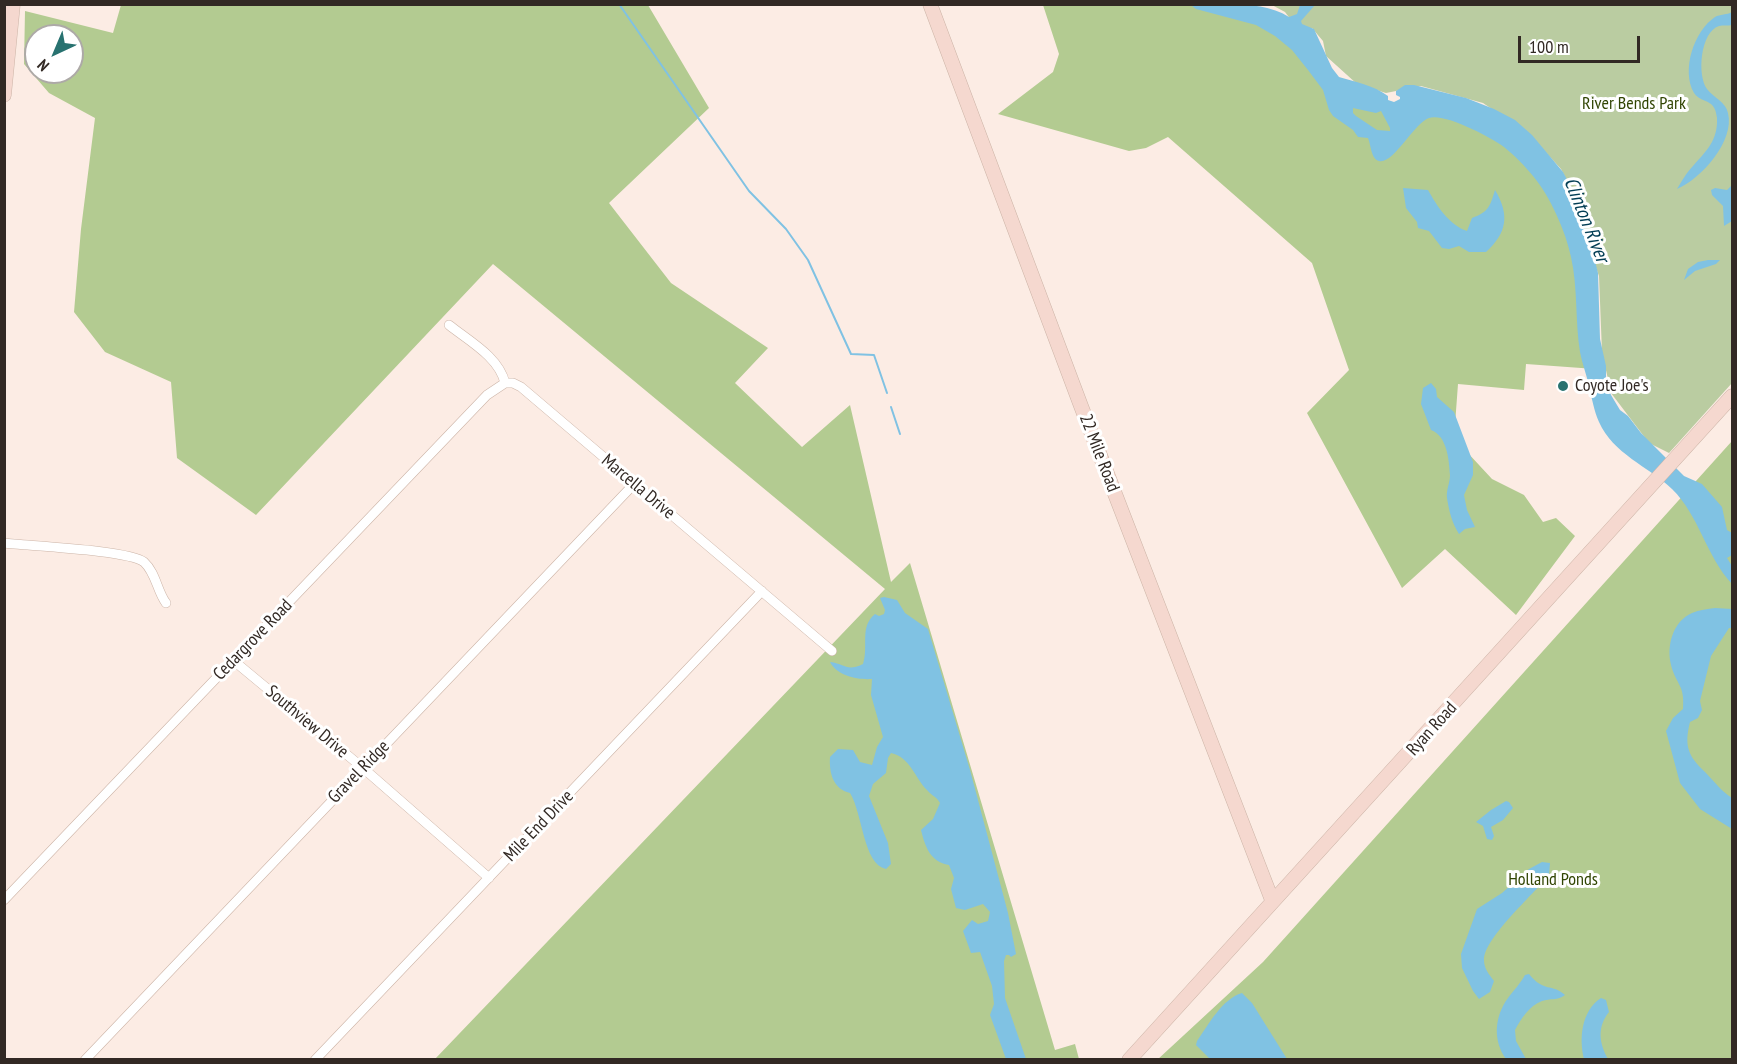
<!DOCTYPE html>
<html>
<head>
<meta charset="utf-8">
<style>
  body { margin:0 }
  #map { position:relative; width:1737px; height:1064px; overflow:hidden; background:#fcece4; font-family:"PT Sans Narrow",sans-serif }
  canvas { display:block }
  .frame { position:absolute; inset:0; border:6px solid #322924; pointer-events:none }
  .north { position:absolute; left:24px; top:24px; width:60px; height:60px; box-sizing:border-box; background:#fff; border:2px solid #ada9a7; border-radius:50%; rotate:224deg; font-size:16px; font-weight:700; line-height:24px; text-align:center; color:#322924 }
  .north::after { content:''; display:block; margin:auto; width:21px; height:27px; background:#287270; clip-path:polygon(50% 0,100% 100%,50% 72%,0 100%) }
  .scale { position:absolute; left:1518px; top:36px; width:122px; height:27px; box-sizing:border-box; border:3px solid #322924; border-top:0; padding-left:8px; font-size:18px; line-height:21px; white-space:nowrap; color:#322924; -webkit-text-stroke:4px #fff; paint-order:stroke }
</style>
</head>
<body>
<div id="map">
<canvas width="1737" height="1064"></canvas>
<div class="frame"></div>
<div class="north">N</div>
<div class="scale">100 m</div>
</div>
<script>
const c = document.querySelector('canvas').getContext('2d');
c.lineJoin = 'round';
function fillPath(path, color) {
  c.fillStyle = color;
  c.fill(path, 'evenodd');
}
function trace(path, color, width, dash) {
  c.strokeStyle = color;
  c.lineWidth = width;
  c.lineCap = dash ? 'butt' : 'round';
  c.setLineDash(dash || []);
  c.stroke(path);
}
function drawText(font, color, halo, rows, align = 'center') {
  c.font = font + ' "PT Sans Narrow",sans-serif';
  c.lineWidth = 6;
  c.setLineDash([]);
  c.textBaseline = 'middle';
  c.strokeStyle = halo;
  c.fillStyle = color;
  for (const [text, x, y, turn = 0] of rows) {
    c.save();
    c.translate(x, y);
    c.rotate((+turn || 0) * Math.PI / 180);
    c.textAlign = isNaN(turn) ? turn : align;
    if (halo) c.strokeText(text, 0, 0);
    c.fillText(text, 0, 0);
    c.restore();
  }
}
fillPath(new Path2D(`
  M1272,5H1732V383L1669,453L1649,443L1611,393L1602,352L1599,276L1586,240L1573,193L1561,169L1529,134L1483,103L1421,86L1386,93L1357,84L1326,56L1323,41L1312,28H1297L1285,12Z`), '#bacca1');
fillPath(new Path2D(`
  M121,5H648L709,108L609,203L671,283L768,348L735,383L802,447L850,405L891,582L910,563L1055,1050L1075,1044L1079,1059H435L885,589L493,264L256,515L177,458L171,382L105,352L74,312L81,229L95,118L49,93L24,64L25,11L113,33ZM36,36H72V72H36Z
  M1043,5H1237L1352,96L1474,116L1544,165L1582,256L1595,369L1526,364L1524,390L1458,384L1454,438L1492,479L1524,495L1543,522L1556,518L1575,536L1516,615L1445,549L1402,588L1307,413L1349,370L1312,263L1168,137L1146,148L1129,151L998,114L1053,72L1059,54Z
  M1732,441V1059L1157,1060L1263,962Z`), '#b3cb91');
fillPath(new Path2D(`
  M1191,5C1223,5 1262,0 1289,17L1297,14L1300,5H1315L1301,21L1302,24L1314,29L1332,68L1339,77C1355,82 1373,85 1388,96V100L1394,102L1400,99V97L1396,95V91L1405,85H1414L1466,98L1494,109L1515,120L1532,135L1563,172L1571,187L1593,253L1598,273L1600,339L1606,366V379L1611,395L1620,410L1628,416L1641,433L1684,476L1702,484L1722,507L1727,530L1732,533V555L1727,558L1732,566V584C1706,556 1699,515 1672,489C1648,466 1613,454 1599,422C1594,411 1592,398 1589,387C1587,375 1582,364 1580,352C1575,321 1578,288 1571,257C1566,232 1550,196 1533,176C1525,166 1514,155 1504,147C1490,137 1445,113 1429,118C1414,123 1393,165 1379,161C1371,159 1371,145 1368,138L1358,137L1353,130L1333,116L1329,110L1323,90L1308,70L1292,50L1275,36L1256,25L1196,9ZM1353,108L1376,113L1381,111L1390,128V131L1377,130L1356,116L1353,113Z
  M1732,12V25C1728,26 1723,25 1719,26C1700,32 1697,76 1707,89C1714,98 1726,102 1728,113C1735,141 1701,179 1677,189C1682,181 1686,173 1693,166C1706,151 1718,141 1717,118C1715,97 1701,104 1694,93C1681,70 1694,31 1715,17C1720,14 1727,15 1732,12Z
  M1732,185V221L1724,226L1723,206L1712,195L1711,190L1715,188L1727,190Z
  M1403,188L1428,190C1437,206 1449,225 1467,231L1472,218C1489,212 1490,206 1495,190C1510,215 1507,233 1486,252H1469L1459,246L1449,249L1442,248L1429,231L1418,228L1417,222L1406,208Z
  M1708,260H1720L1716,264L1695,271L1684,280L1688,269L1698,262Z
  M1431,383L1436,389L1437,397L1454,412L1473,462V475L1464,495L1467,510L1475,527L1465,529L1459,534C1452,523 1449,511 1447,498C1446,490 1450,483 1450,475C1449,459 1447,436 1431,430L1421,404L1423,388Z
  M884,597L897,600L905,613L928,629L970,770L1008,913L1016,954L1011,957L1009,955H1006L1004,961L1005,998L1026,1059H1006L990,1015L994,1004L992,986L980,952L971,953L963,931L972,920L978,924L988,921L990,912L983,904L965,910L956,908L951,889L954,878L949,865C930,862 925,846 921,830L933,819L940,803C937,797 932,796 927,790C915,778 910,757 891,753L888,758L886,773L873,784L869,796L888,843L891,864L886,869C863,864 863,814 850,793C833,789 829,773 830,757L838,749L853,750L860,762L872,765L877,747L883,737L871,695L872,679C858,680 837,676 830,662C846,664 846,672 863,664C869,646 859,627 875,614L879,616L884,614L885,610L880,598Z
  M1715,608L1732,609V628H1729L1711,656L1700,701L1702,710L1698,718L1690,722C1684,746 1688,756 1705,772C1715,782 1720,790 1732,798V829L1700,809L1680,783L1666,731L1673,718L1683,709C1685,684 1676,685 1671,665C1666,646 1673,621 1692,613C1699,610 1708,609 1715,608Z
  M1506,801L1509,802L1513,808L1503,820L1491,827L1494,836L1492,840L1487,839L1483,826L1476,822L1491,810Z
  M1542,862L1550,863L1549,875C1533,895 1484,938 1484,960C1484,969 1489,974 1494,981L1490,992L1479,999L1473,991L1462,968L1461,954L1477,909L1502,893L1529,869Z
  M1529,974C1544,993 1552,983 1565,995C1558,1001 1550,998 1542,1001C1529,1006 1521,1019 1515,1030L1516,1041L1526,1059H1506C1493,1041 1494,1017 1508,998C1514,990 1520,984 1525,975Z
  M1242,993L1252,1003L1287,1059H1210L1196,1045L1197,1041C1209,1024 1222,999 1242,993Z
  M1601,998L1606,1000L1609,1012C1597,1027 1599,1043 1608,1059H1584C1579,1039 1581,1011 1601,998Z`), '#80c2e3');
trace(new Path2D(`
  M619,4L749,191L786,229L808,260L851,354L874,355L887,393
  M891,407L900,434`), '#80c2e3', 2);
const street = new Path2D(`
  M449,325C469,341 499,357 505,383
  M505,383H513L521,387L832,651
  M4,543C29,546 129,550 144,562C156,573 157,591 166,603
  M234,661L363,768L489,878
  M4,900L487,395L505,383
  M85,1060L634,484
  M315,1060L762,591`);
const secondary = new Path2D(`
  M930,4L1081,406L1272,900
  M4,95L13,4
  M1129,1060L1732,396`);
trace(street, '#ccb4a7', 10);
trace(secondary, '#ccb4a7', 15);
trace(street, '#fff', 9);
trace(secondary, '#f5d8cf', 14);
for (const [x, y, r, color] of [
  [1563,386,6,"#287270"]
]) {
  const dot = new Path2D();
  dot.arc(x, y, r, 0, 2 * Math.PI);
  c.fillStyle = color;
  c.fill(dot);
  trace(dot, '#fff', 2);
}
drawText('18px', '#314503', '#fff', [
  ["River Bends Park",1634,104],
  ["Holland Ponds",1553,880]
]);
drawText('18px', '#322924', '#fff', [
  ["Coyote Joe's",1575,386]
], 'left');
drawText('18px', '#322924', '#fff', [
  ["22 Mile Road",1099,453,69],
  ["Marcella Drive",638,487,40],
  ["Cedargrove Road",253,640,-46],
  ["Southview Drive",307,722,40],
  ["Ryan Road",1432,729,-48],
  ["Gravel Ridge",359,772,-46],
  ["Mile End Drive",539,826,-46]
]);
drawText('italic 20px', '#033e55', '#fff', [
  ["Clinton River",1586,220,68]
]);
</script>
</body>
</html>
